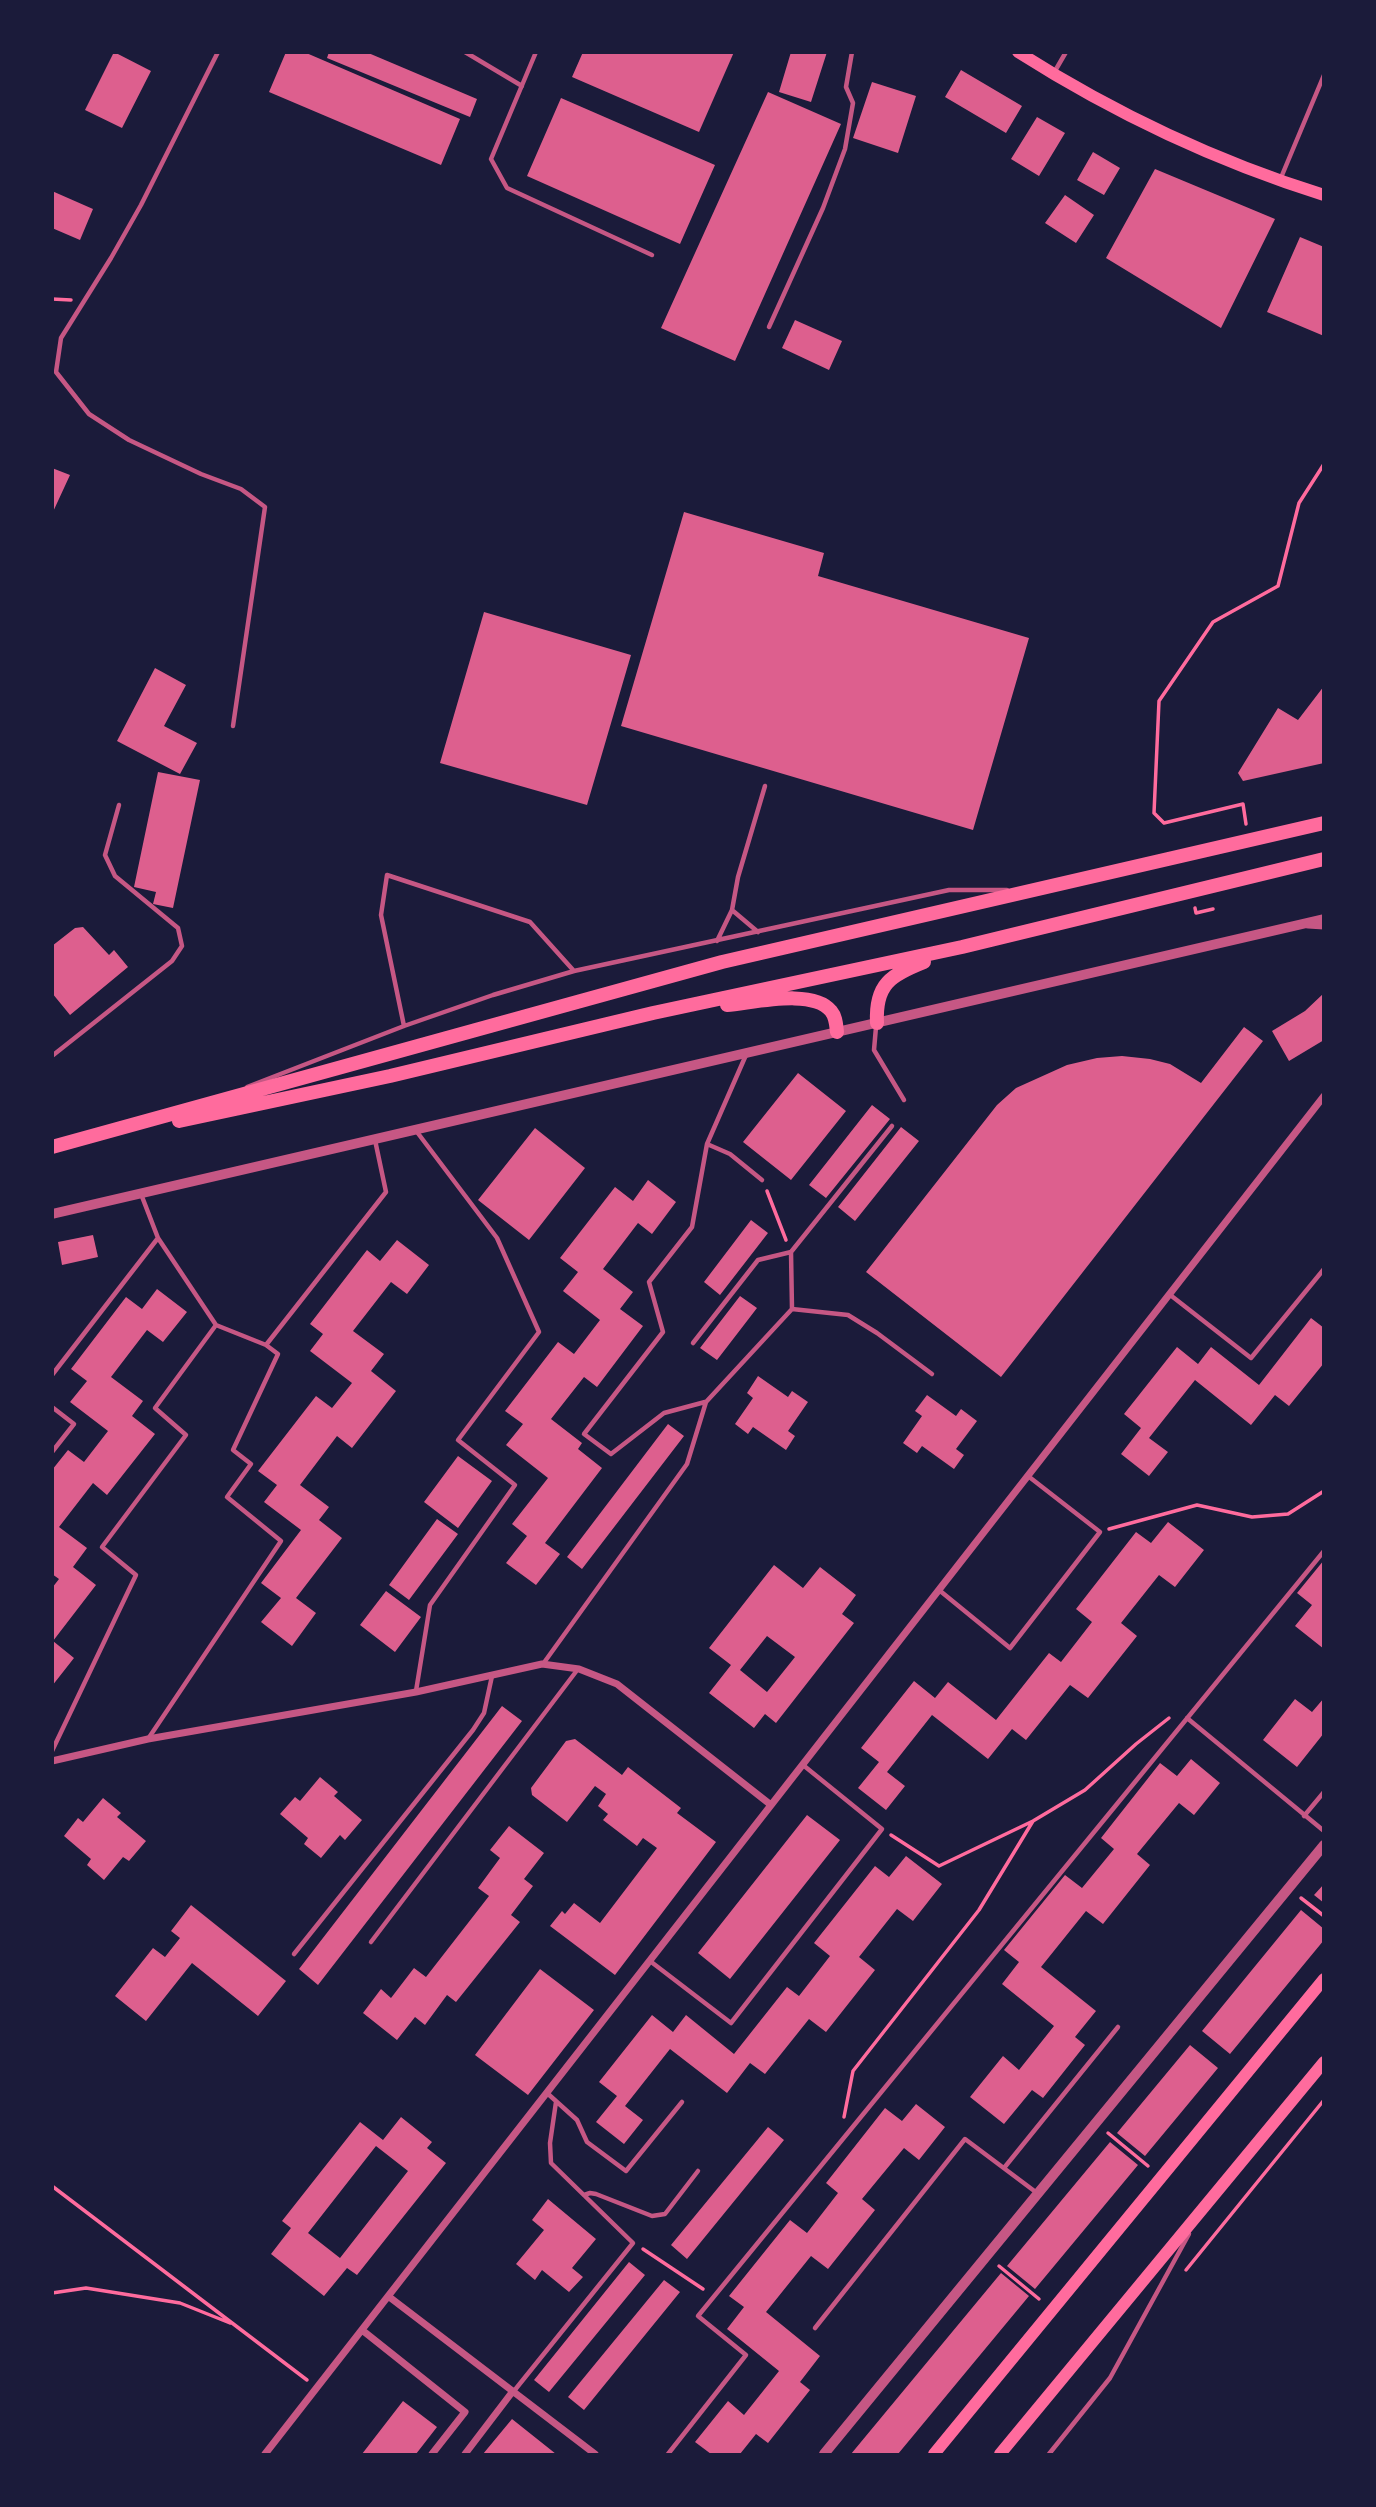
<!DOCTYPE html>
<html>
<head>
<meta charset="utf-8">
<style>
  body { margin:0 }
  #map { position:relative; width:1376px; height:2507px; overflow:hidden; background:#1b1b3a; font-family:Helvetica,sans-serif }
  canvas { display:block }
  .frame { position:absolute; inset:0; border:54px solid #1b1b3a; pointer-events:none }
</style>
</head>
<body>
<div id="map">
<canvas width="1376" height="2507"></canvas>
<div class="frame"></div>
</div>
<script>
const c = document.querySelector('canvas').getContext('2d');
c.lineJoin = 'round';
function fillPath(path, color) {
  c.fillStyle = color;
  c.fill(path, 'evenodd');
}
function trace(path, color, width, dash) {
  c.strokeStyle = color;
  c.lineWidth = width;
  c.lineCap = dash ? 'butt' : 'round';
  c.setLineDash(dash || []);
  c.stroke(path);
}
fillPath(new Path2D(`
  M114,52L151,71L122,128L85,110Z
  M286,52H304L460,119L441,165L269,92Z
  M329,52H366L477,99L470,117L327,58Z
  M583,52H734L699,132L572,77Z
  M791,52H827L811,102L779,92Z
  M961,70L1022,106L1006,133L945,97Z
  M872,82L916,96L898,153L853,138Z
  M768,92L841,124L735,361L661,328Z
  M561,98L715,165L680,244L527,176Z
  M1037,117L1065,133L1039,176L1011,159Z
  M1093,152L1120,168L1104,195L1077,180Z
  M1155,169L1275,219L1221,328L1106,258Z
  M52,191L93,209L80,240L52,228Z
  M1065,195L1094,215L1076,243L1045,223Z
  M1300,237L1324,247V336L1267,312Z
  M795,320L842,341L829,370L782,348Z
  M52,468L70,475L52,514Z
  M684,512L824,553L818,576L1029,638L973,830L621,726Z
  M484,612L631,655L587,805L440,763Z
  M155,668L186,685L164,726L197,743L180,774L117,741Z
  M1324,686V763L1243,781L1238,773L1278,708L1298,720Z
  M158,772L200,780L173,908L153,904L156,892L134,887Z
  M83,927L109,955L114,950L128,967L70,1015L52,993V946L75,928Z
  M1324,993V1040L1289,1061L1272,1031L1305,1011Z
  M1244,1027L1263,1041L1001,1377L866,1272L997,1105L1016,1088L1067,1065L1097,1058L1122,1056L1150,1059L1170,1064L1201,1083Z
  M798,1073L846,1111L791,1180L743,1142Z
  M872,1105L890,1119L826,1198L809,1185Z
  M901,1127L919,1141L855,1221L838,1207Z
  M535,1128L585,1168L529,1240L478,1200Z
  M648,1180L676,1202L652,1234L638,1223L603,1269L633,1292L620,1309L643,1326L597,1387L584,1377L551,1419L582,1443L578,1449L602,1468L545,1543L560,1554L536,1585L506,1563L527,1536L512,1524L548,1478L506,1445L523,1424L505,1411L558,1342L574,1354L600,1320L563,1291L578,1272L560,1258L615,1187L633,1201Z
  M751,1220L768,1233L720,1295L704,1282Z
  M93,1235L98,1257L62,1265L58,1242Z
  M397,1240L429,1265L407,1294L391,1282L353,1331L384,1354L371,1371L396,1391L352,1448L337,1436L300,1485L329,1507L319,1520L342,1538L296,1598L316,1613L292,1646L261,1622L281,1598L261,1583L301,1530L264,1502L277,1485L258,1471L316,1396L332,1408L352,1383L310,1351L323,1334L310,1324L367,1250L380,1261Z
  M157,1289L187,1312L163,1342L147,1330L111,1377L143,1401L132,1416L155,1434L107,1495L93,1483L59,1527L87,1548L73,1567L96,1585L53,1641L74,1658L52,1686V1588L59,1579L52,1574V1470L68,1450L84,1462L108,1431L70,1402L87,1381L71,1369L126,1297L142,1309Z
  M740,1296L757,1308L717,1360L700,1348Z
  M1311,1318L1324,1328V1363L1289,1406L1275,1395L1251,1425L1195,1380L1149,1438L1168,1452L1149,1476L1121,1454L1141,1428L1124,1414L1177,1347L1198,1364L1211,1347L1259,1385Z
  M758,1376L788,1397L792,1391L808,1402L788,1431L795,1436L786,1450L753,1427L748,1434L735,1424L753,1398L747,1393Z
  M927,1395L956,1416L961,1409L977,1421L956,1449L964,1455L954,1469L922,1446L917,1453L903,1443L922,1416L915,1411Z
  M668,1424L684,1436L582,1569L567,1557Z
  M458,1456L492,1481L458,1528L424,1502Z
  M437,1519L458,1534L409,1600L389,1585Z
  M1168,1522L1204,1550L1175,1587L1159,1575L1121,1623L1137,1636L1088,1698L1070,1685L1026,1740L1012,1729L988,1759L932,1715L887,1772L905,1786L886,1810L858,1788L879,1762L861,1748L914,1681L935,1698L948,1682L996,1720L1049,1653L1061,1662L1092,1622L1076,1609L1136,1532L1151,1543Z
  M1324,1560V1649L1295,1626L1312,1605L1297,1593Z
  M774,1565L803,1588L820,1567L856,1595L842,1614L854,1623L776,1723L765,1714L754,1728L709,1693L731,1665L709,1648ZM767,1636L795,1657L767,1692L740,1670Z
  M386,1591L421,1617L395,1652L360,1625Z
  M1324,1698V1733L1297,1767L1263,1740L1295,1699L1312,1712Z
  M502,1706L522,1721L318,1985L299,1969Z
  M575,1739L622,1775L628,1767L681,1808L677,1813L716,1842L615,1975L550,1926L562,1911L565,1914L574,1903L600,1923L657,1848L643,1838L637,1846L603,1820L608,1814L598,1806L606,1794L595,1786L567,1822L532,1795L531,1788L566,1741Z
  M1191,1759L1220,1783L1194,1815L1179,1803L1137,1854L1150,1865L1103,1924L1086,1911L1041,1967L1096,2011L1075,2037L1085,2045L1043,2098L1032,2090L1004,2124L970,2097L1003,2056L1019,2070L1054,2026L1002,1984L1019,1962L1004,1950L1065,1875L1082,1888L1114,1849L1101,1838L1160,1763L1177,1776Z
  M320,1777L338,1792L334,1796L362,1820L345,1840L340,1835L321,1858L304,1844L308,1838L280,1814L295,1797L300,1801Z
  M103,1798L121,1813L117,1817L146,1841L129,1861L123,1857L104,1880L87,1865L91,1859L64,1836L78,1818L83,1822Z
  M807,1815L840,1840L730,1979L698,1953Z
  M509,1826L544,1853L524,1879L533,1886L511,1915L520,1922L456,2002L447,1995L425,2025L415,2017L397,2040L363,2013L381,1989L391,1998L414,1968L426,1977L489,1896L478,1888L500,1858L490,1850Z
  M906,1856L942,1884L913,1921L897,1909L859,1957L875,1970L826,2032L809,2019L765,2074L750,2063L727,2093L670,2049L625,2106L643,2120L624,2144L596,2122L617,2096L599,2082L652,2015L673,2032L686,2015L734,2054L787,1987L799,1996L830,1956L814,1943L875,1866L889,1877Z
  M1324,1884V1903L1314,1895Z
  M191,1905L286,1981L258,2016L192,1963L146,2021L115,1996L153,1948L165,1957L180,1938L171,1931Z
  M1301,1910L1324,1929V1940L1230,2054L1202,2031Z
  M540,1969L594,2010L528,2095L475,2055Z
  M1190,2045L1218,2068L1145,2156L1117,2133Z
  M916,2104L945,2127L919,2160L904,2148L862,2199L875,2210L828,2269L811,2256L766,2312L820,2356L800,2382L810,2390L768,2443L756,2434L740,2454H711L695,2442L728,2401L744,2415L779,2371L727,2329L744,2307L729,2296L790,2220L807,2233L838,2193L826,2183L885,2108L902,2121Z
  M401,2117L432,2142L427,2148L446,2163L357,2275L347,2268L324,2296L271,2254L291,2228L282,2221L360,2122L383,2140ZM376,2146L408,2171L340,2258L308,2233Z
  M768,2127L784,2140L687,2259L671,2245Z
  M1110,2142L1138,2165L1035,2289L1007,2266Z
  M548,2199L596,2239L572,2268L583,2277L569,2292L542,2270L535,2280L516,2264L544,2230L532,2220Z
  M629,2262L645,2275L549,2392L534,2380Z
  M1001,2273L1029,2296L898,2454H851Z
  M664,2280L680,2292L584,2410L568,2397Z
  M403,2401L437,2427L416,2454H362Z
  M512,2419L556,2454H483Z`), '#dd5f8e');
trace(new Path2D(`
  M52,299L71,300
  M1246,824L1243,804L1164,823L1154,813L1159,701L1213,622L1278,586L1299,503L1324,464
  M1195,908L1196,913L1213,909
  M767,1191L786,1240
  M1109,1529L1197,1505L1252,1517L1288,1514L1324,1491
  M891,1835L939,1866L1033,1821L1085,1790L1136,1744L1169,1718
  M1301,1898L1324,1916
  M844,2117L853,2071L979,1910L1033,1821
  M1108,2133L1148,2166
  M52,2186L307,2380
  M643,2249L703,2289
  M999,2266L1039,2299
  M1186,2270L1324,2100
  M52,2293L86,2288L180,2303L230,2323`), '#ff6b9d', 3.5);
trace(new Path2D(`
  M218,52L141,205L111,258L61,338L56,372L89,414L129,440L201,474L241,489L265,507L233,726
  M465,52L522,86
  M536,52L491,159L507,188L652,255
  M1055,71L1066,52
  M1280,180L1324,75
  M769,327L823,208L845,149L853,103L846,87L852,52
  M732,910L758,932
  M717,941L732,910L738,877L765,786
  M404,1026L381,915L387,875L530,922L574,971
  M876,1027L874,1050L904,1100
  M52,1056L172,961L182,946L178,928L115,876L105,855L119,805
  M247,1087L404,1026L493,995L574,971L949,890H1007
  M707,1144L730,1154L762,1180
  M1169,1294L1251,1358L1324,1269
  M792,1309L791,1252L892,1126
  M216,1325L266,1345
  M693,1343L758,1260L791,1252
  M52,1375L158,1238L141,1194
  M705,1402L664,1413L611,1454L584,1434L663,1332L649,1282L692,1227L707,1144L746,1055
  M52,1407L74,1424L52,1452
  M939,1590L1010,1648L1100,1532L1028,1476
  M543,1664L687,1464L706,1402L792,1309L848,1315L877,1333L932,1374
  M416,1691L430,1605L515,1485L458,1440L539,1332L497,1238L417,1132
  M1187,1718L1324,1831
  M148,1739L281,1541L227,1497L251,1464L233,1450L278,1354L266,1345L386,1192L375,1140
  M52,1751L136,1575L102,1547L186,1435L155,1408L216,1325L158,1238
  M1304,1816L1324,1792
  M371,1942L578,1669
  M294,1954L473,1730L484,1713L492,1676
  M650,1961L731,2023L882,1829L803,1765
  M547,2093L577,2120L587,2142L626,2171L682,2102
  M1004,2168L1118,2027
  M584,2195L590,2193L596,2194L652,2216L665,2214L698,2171
  M815,2328L965,2139L1037,2193
  M514,2391L633,2243L551,2163L550,2143L556,2102
  M668,2454L746,2355L698,2316L1324,1551
  M1049,2454L1110,2378L1189,2234`), '#c65784', 4.5);
trace(new Path2D(`
  M1308,925L1324,926
  M52,1761L148,1739L416,1692L542,1664L579,1669L617,1684L771,1805
  M388,2296L595,2454
  M362,2330L465,2412L432,2454
  M265,2454L1324,1096
  M465,2454L513,2391`), '#c65784', 7);
trace(new Path2D(`
  M52,1214L1324,919
  M824,2454L1324,1845`), '#c65784', 10);
trace(new Path2D(`
  M1018,52C1114,113 1215,161 1324,195
  M934,2454L1324,1979
  M1000,2454L1324,2062`), '#ff6b9d', 12);
trace(new Path2D(`
  M727,1005C753,1003 813,988 831,1011C836,1017 836,1024 837,1032
  M877,1023C875,984 891,975 924,962
  M179,1121L390,1076L653,1013L962,947L1324,859
  M52,1147L722,962L1324,823`), '#ff6b9d', 14);
</script>
</body>
</html>
